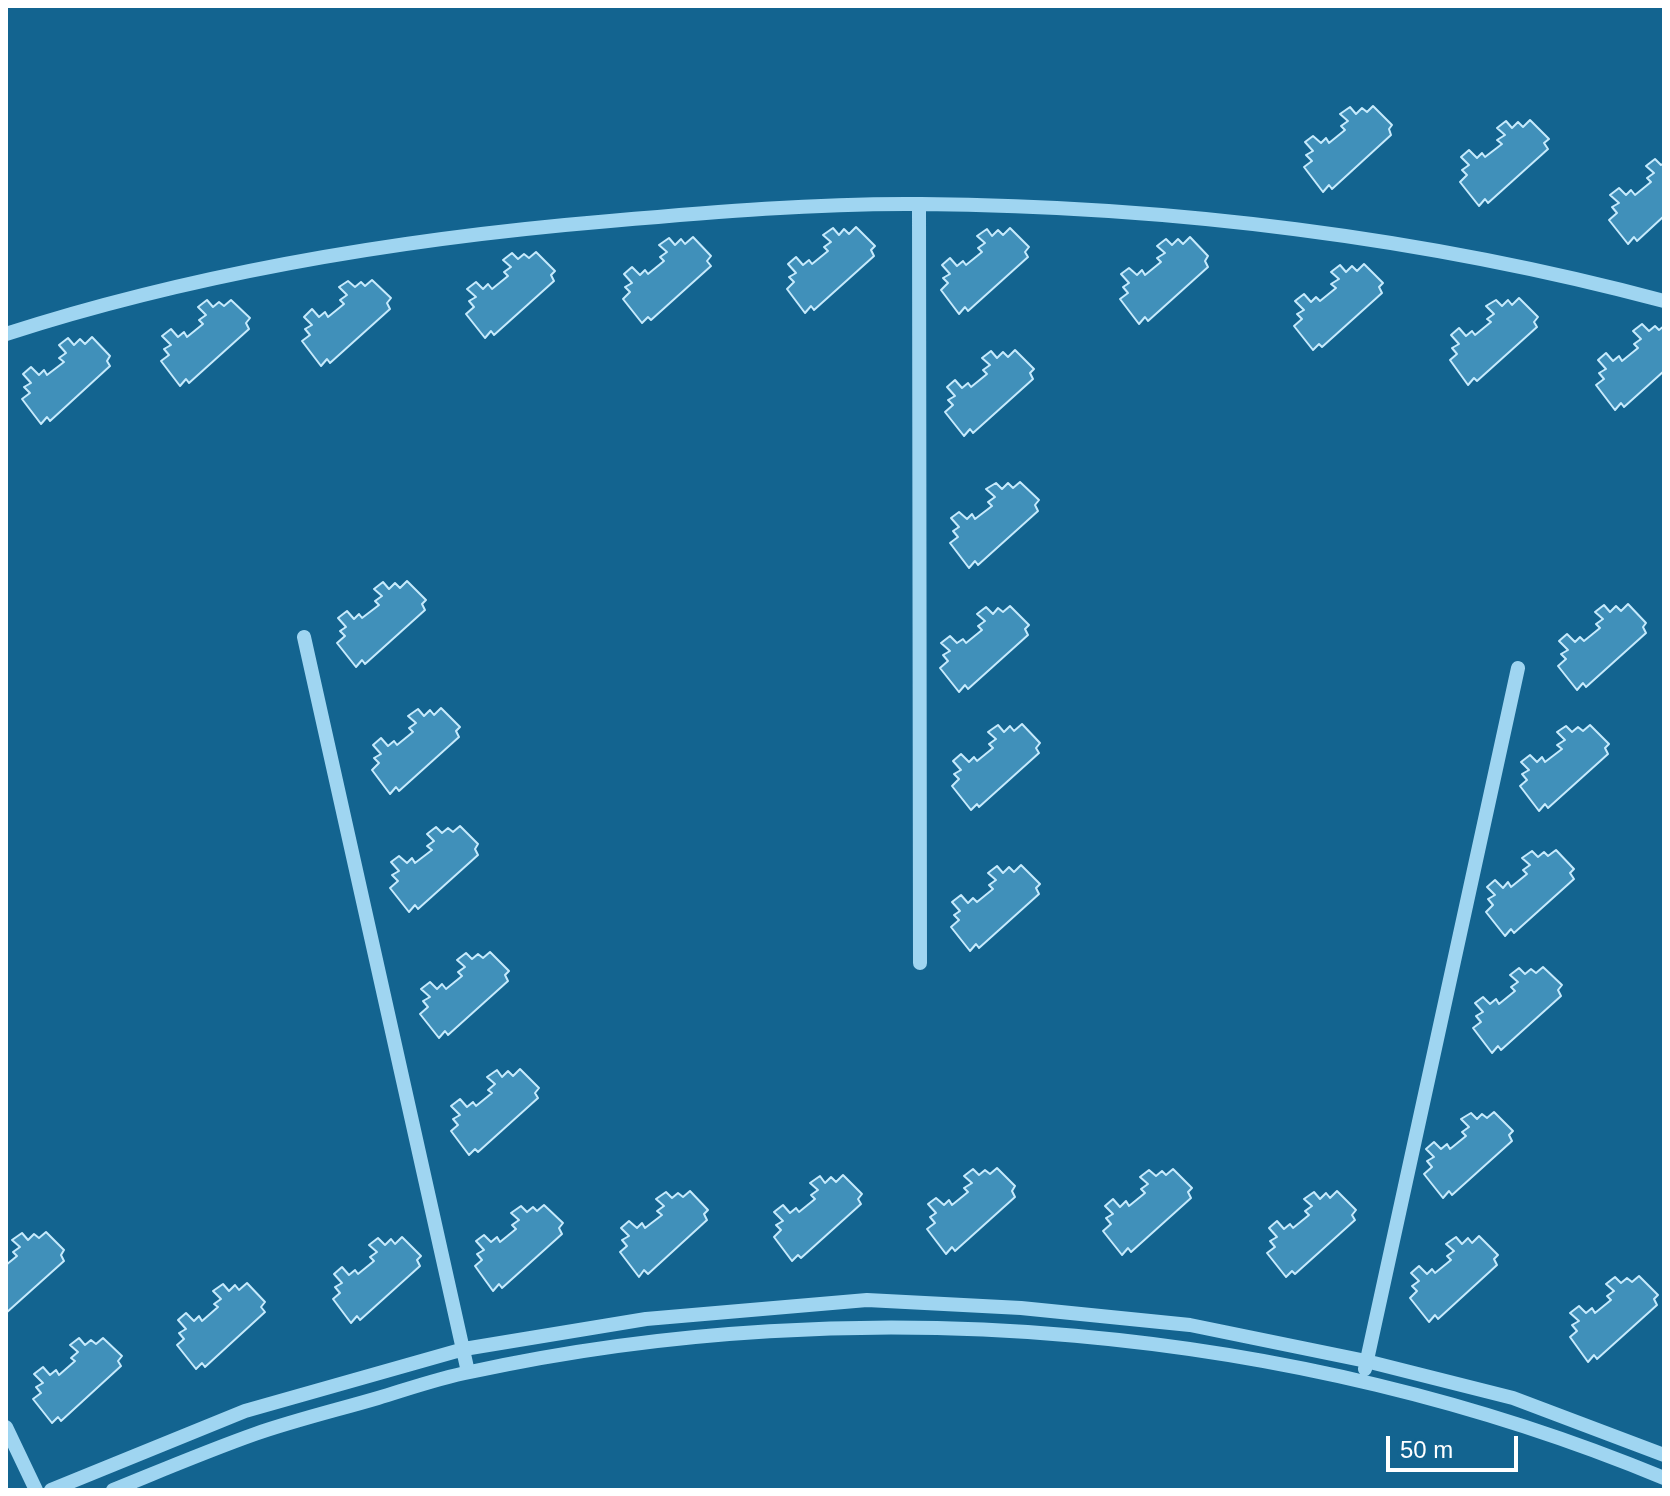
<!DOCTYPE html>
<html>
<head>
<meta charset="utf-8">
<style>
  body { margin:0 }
  #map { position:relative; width:1670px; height:1496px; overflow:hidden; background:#136490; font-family:Helvetica,sans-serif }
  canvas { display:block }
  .frame { position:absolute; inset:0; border:8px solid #fff; pointer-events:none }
  .scale { position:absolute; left:1386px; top:1436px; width:132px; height:36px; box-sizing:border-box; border:4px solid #fff; border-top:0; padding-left:10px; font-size:24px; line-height:28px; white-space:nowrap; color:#fff; -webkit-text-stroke:6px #136490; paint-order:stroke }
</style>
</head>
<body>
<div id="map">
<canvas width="1670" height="1496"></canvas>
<div class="frame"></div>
<div class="scale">50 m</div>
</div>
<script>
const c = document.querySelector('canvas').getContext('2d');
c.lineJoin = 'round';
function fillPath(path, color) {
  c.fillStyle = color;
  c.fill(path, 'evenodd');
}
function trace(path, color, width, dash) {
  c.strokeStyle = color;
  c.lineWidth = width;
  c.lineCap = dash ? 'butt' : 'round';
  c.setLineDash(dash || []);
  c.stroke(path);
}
const building = new Path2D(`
  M1373,106L1392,125L1389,129L1391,135L1332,189L1329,185L1323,192L1304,167L1312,161L1306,155L1313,151L1305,142L1313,136L1321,143L1326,138L1329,143L1345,130L1341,126L1348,121L1340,114L1350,107L1356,114L1362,108L1367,112Z
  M1530,120L1549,139L1544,143L1548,149L1488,203L1485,199L1479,206L1460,182L1467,175L1462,170L1469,165L1461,157L1469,150L1477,158L1482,153L1485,157L1502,144L1497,140L1505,135L1497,128L1506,121L1512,128L1518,122L1523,127Z
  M1655,159L1661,165L1664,163V216L1637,241L1634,237L1628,244L1609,220L1617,213L1612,207L1619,203L1610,195L1619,188L1626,195L1631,190L1635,195L1651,182L1647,178L1654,173L1646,166Z
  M856,227L875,246L871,250L874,256L814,310L811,306L805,313L787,289L794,282L789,277L796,273L788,264L796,257L803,265L809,260L812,264L828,251L824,247L831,242L823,235L833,228L839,235L844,229L849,234Z
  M1010,228L1029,247L1025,252L1028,257L968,311L965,307L959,314L941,290L948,283L943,278L950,274L942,265L950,258L957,266L963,261L966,265L982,252L978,248L985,243L977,236L987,229L992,236L998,230L1003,235Z
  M693,237L711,256L707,261L711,266L651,320L648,317L642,323L623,299L630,292L625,287L632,283L624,274L632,267L640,275L645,270L648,274L664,261L660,257L667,252L659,245L669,238L675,245L681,239L685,244Z
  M1190,237L1208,256L1205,261L1208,267L1148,321L1145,317L1139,324L1120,299L1128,293L1123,287L1129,283L1121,274L1129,268L1137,275L1142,270L1145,275L1161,262L1157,258L1165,253L1157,246L1166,239L1172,245L1178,239L1183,244Z
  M536,252L555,271L551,275L554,281L494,335L491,331L485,338L466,314L474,307L469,301L476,297L467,289L476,282L483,289L488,284L492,289L508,276L504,272L511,267L503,260L512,253L518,259L524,254L529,258Z
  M1364,264L1383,283L1379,287L1382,293L1322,347L1319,344L1313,350L1294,326L1302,319L1297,314L1304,310L1295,301L1304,294L1311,302L1316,297L1320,301L1336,288L1331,284L1339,279L1331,272L1340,265L1346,272L1352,266L1357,271Z
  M372,280L391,298L387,303L390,309L330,363L327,359L321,366L302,341L310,335L305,329L312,325L304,317L312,309L319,317L325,312L328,317L344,304L340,300L347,295L339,287L348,281L355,287L361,282L365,286Z
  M1519,298L1538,317L1534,322L1537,327L1477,381L1474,378L1468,385L1450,360L1457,354L1452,348L1459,344L1451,335L1459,328L1466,336L1472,331L1475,335L1491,322L1487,319L1494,314L1486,306L1496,300L1502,306L1508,300L1512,305Z
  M207,300L213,307L219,302L224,306L231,300L250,318L246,323L249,329L189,383L186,379L180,386L161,361L169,355L164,349L171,345L162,336L171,329L178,337L184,332L187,337L203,324L199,320L206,315L198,307Z
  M1642,324L1649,331L1655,326L1659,330L1664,326V371L1624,407L1621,403L1615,410L1596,385L1604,379L1599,373L1606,369L1598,360L1606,353L1613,361L1619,356L1622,361L1638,348L1634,344L1641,339L1633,331Z
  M92,337L110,356L107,361L110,366L50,421L47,417L41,424L22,399L30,393L24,387L31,383L23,374L31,367L39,375L44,370L47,375L64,362L59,358L66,353L59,345L68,338L74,345L80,339L85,344Z
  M1015,350L1034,369L1030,373L1033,379L973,433L970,429L964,436L945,412L953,405L948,400L955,396L947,387L955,380L962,388L968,383L971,387L987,374L983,370L990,365L982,358L991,351L997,358L1003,352L1008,357Z
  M1020,482L1039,500L1035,505L1038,511L978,565L975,561L969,568L950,543L958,537L953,531L959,527L951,518L959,512L967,519L972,514L975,519L992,506L988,502L995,497L986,489L996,483L1002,489L1008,483L1013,488Z
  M407,581L426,600L422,604L425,610L365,664L362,660L356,667L337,643L345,636L340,631L346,627L338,618L347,611L354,619L359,614L362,618L379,605L375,601L382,596L374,589L383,582L389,589L395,583L400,588Z
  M1628,604L1646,623L1643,627L1646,633L1586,687L1583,683L1577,690L1558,666L1566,659L1561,654L1568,650L1559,641L1567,634L1575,642L1580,637L1584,641L1600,628L1596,624L1603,619L1595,612L1604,605L1610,612L1616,606L1621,611Z
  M1010,606L1029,625L1025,629L1028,635L968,689L965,685L959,692L940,668L948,661L943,655L950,651L941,643L950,636L957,643L963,639L966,643L982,630L978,626L985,621L977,614L986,607L993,614L998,608L1003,612Z
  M441,708L460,727L456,731L459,737L399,791L396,787L390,794L372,770L379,763L374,758L381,754L373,745L381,738L388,746L394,741L397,745L413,732L409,728L416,723L408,716L418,709L424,716L430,710L434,715Z
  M1022,724L1040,743L1036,748L1039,753L979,807L977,804L971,810L952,786L959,779L954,774L961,770L953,761L961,754L969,762L974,757L977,761L993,748L989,744L996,739L988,732L998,725L1004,732L1010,726L1014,731Z
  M1590,725L1609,744L1605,748L1608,754L1548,808L1545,804L1539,811L1520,786L1527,780L1522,774L1529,770L1521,762L1530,755L1537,762L1542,757L1545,762L1562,749L1557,745L1565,740L1557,732L1566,726L1572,732L1578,727L1583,731Z
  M460,826L478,844L475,849L478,855L418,909L415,905L409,912L390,888L398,881L392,875L399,871L391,862L399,856L407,863L412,858L415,863L432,850L427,846L434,841L427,834L436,827L442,833L448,828L453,832Z
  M1556,850L1574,869L1570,873L1574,879L1514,933L1511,929L1505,936L1486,912L1493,905L1488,899L1495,895L1487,887L1495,880L1503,888L1508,882L1511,887L1527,874L1523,870L1530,865L1522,858L1532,851L1538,857L1544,852L1548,856Z
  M1021,865L1040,884L1036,888L1039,894L979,948L976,944L970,951L951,927L959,920L954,915L960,911L952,902L961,895L968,903L973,898L977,902L993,889L989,885L996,880L988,873L997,866L1003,873L1009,867L1014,872Z
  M490,952L509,971L505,975L508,981L448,1035L445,1031L439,1038L420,1014L428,1007L423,1001L430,997L421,989L430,982L437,989L442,984L446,989L462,976L458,972L465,967L457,960L466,953L472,959L478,954L483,958Z
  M1543,967L1562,985L1558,990L1561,996L1501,1050L1498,1046L1492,1053L1473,1028L1481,1022L1476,1016L1483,1012L1475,1003L1483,997L1490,1004L1496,999L1499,1004L1515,991L1511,987L1518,982L1510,975L1519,968L1525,974L1531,969L1536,973Z
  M520,1069L539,1088L535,1093L538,1098L478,1152L475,1149L469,1155L451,1131L458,1125L453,1119L460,1115L451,1106L460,1099L467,1107L473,1102L476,1106L492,1093L488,1090L495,1084L487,1077L497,1070L502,1077L508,1071L513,1076Z
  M1494,1112L1513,1131L1509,1135L1512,1141L1452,1195L1449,1191L1443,1198L1424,1174L1432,1167L1427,1161L1434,1157L1426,1149L1434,1142L1441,1149L1447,1144L1450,1149L1466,1136L1462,1132L1469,1127L1461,1119L1471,1113L1477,1119L1482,1114L1487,1118Z
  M997,1168L1015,1186L1012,1191L1015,1197L955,1251L952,1247L946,1254L927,1229L935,1223L930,1217L936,1213L928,1204L936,1198L944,1205L949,1200L952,1205L968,1192L964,1188L972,1183L964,1176L973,1169L979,1175L985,1170L990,1174Z
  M1173,1169L1192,1188L1188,1192L1191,1198L1131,1252L1128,1248L1122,1255L1103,1231L1111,1224L1106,1218L1113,1214L1105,1206L1113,1199L1120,1207L1126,1201L1129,1206L1145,1193L1141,1189L1148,1184L1140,1177L1149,1170L1156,1176L1162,1171L1166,1175Z
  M843,1175L862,1194L858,1199L861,1204L801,1258L798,1255L792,1261L774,1237L781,1230L776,1225L783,1221L774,1212L783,1205L790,1213L796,1208L799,1212L815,1199L811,1195L818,1190L810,1183L820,1176L825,1183L831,1177L836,1182Z
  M690,1191L708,1210L704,1214L707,1220L648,1274L644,1270L639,1277L620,1252L627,1246L622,1240L629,1236L621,1228L629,1221L637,1228L642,1223L645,1228L662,1215L657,1211L664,1206L656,1199L666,1192L672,1198L678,1193L683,1197Z
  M1337,1191L1356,1210L1352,1215L1355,1220L1295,1274L1292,1271L1286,1277L1267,1253L1275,1247L1270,1241L1277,1237L1269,1228L1277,1221L1284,1229L1290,1224L1293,1228L1309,1215L1305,1211L1312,1206L1304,1199L1314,1192L1320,1199L1326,1193L1330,1198Z
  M544,1205L563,1223L559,1228L562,1234L502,1288L499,1284L493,1291L475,1266L482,1260L477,1254L484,1250L476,1241L484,1235L491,1242L497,1237L500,1242L516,1229L512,1225L519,1220L511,1213L521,1206L527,1212L533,1207L537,1211Z
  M46,1232L64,1250L61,1255L64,1261L6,1313V1265L17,1256L13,1252L20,1247L12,1240L22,1233L28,1240L34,1234L39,1238Z
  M1479,1236L1498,1255L1494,1259L1497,1265L1438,1319L1435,1315L1429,1322L1410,1298L1417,1291L1412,1286L1419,1281L1411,1273L1419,1266L1427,1274L1432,1269L1435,1273L1451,1260L1447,1256L1454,1251L1446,1244L1456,1237L1462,1244L1468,1238L1472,1243Z
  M402,1237L421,1256L417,1260L420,1266L360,1320L357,1316L351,1323L333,1299L340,1293L335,1287L342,1283L334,1274L342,1267L349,1275L355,1270L358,1274L374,1261L370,1257L377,1252L369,1245L378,1238L385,1245L391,1239L395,1244Z
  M1639,1276L1658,1295L1654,1299L1657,1305L1597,1359L1594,1355L1588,1362L1570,1337L1577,1331L1572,1325L1579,1321L1570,1313L1579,1306L1586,1313L1592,1308L1595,1313L1611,1300L1607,1296L1614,1291L1606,1284L1615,1277L1621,1283L1627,1278L1632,1282Z
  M247,1283L265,1302L261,1307L265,1312L205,1367L202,1363L196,1369L177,1345L184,1339L179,1333L186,1329L178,1320L186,1313L194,1321L199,1316L202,1321L218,1307L214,1304L221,1299L213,1291L223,1284L229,1291L235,1285L239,1290Z
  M79,1338L85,1345L91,1340L96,1344L103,1338L122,1356L118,1361L121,1366L61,1421L58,1417L52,1423L33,1399L41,1393L36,1387L43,1383L34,1374L43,1367L50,1375L56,1370L59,1375L75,1361L71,1358L78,1352L70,1345Z`);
fillPath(building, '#4090ba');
trace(building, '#c6eafc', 2);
trace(new Path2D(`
  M919,204L920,963
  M6,334C201,271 406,238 610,221C713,212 818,203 921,204C1170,206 1424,237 1664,301
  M304,637L468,1372
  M1365,1369L1518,668
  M6,1427L36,1490
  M51,1490L245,1411L464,1349L646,1319L867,1300L1021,1308L1190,1325L1366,1361L1513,1398L1664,1455
  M113,1490C160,1471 207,1451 255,1434C295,1420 337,1410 378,1398C408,1389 439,1378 470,1372C860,1287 1296,1325 1664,1478`), '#9fd5f1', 14);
</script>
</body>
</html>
